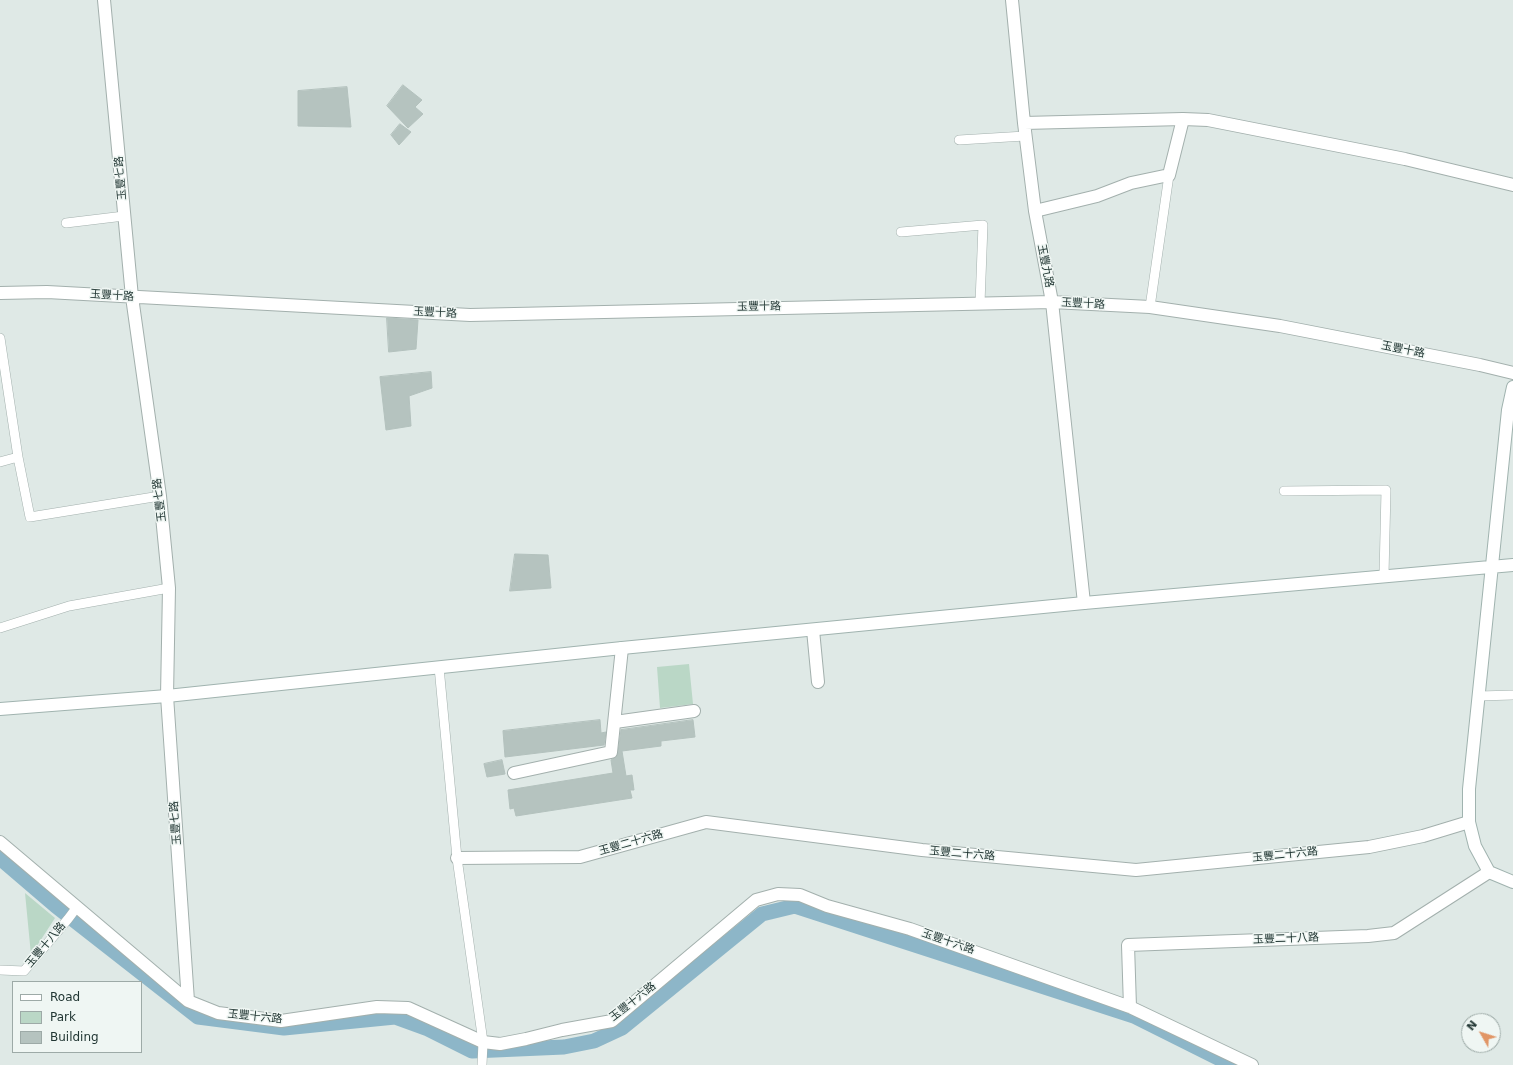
<!DOCTYPE html>
<html>
<head>
<meta charset="utf-8">
<style>
  body { margin:0 }
  #map { position:relative; width:1513px; height:1065px; overflow:hidden; background:#dfe9e6; font-family:"DejaVu Sans",sans-serif }
  canvas { display:block }
  .legend { position:absolute; left:12px; top:981px; width:130px; height:72px; box-sizing:border-box; background:#eff6f3; border:1px solid #9daaa7; margin:0; padding:5px 7px; list-style:none; font-size:12px; color:#223734 }
  .legend li { display:flex; align-items:center; gap:8px; height:20px }
  .legend b { width:20px; border:1px solid #9daaa7 }
  .north { position:absolute; left:1461px; top:1013px; width:40px; height:40px; box-sizing:border-box; background:#eff6f3; border:1px solid #9daaa7; border-radius:50%; rotate:309deg; font-size:11px; font-weight:700; line-height:16px; text-align:center; color:#223734 }
  .north::after { content:''; display:block; margin:auto; width:14px; height:18px; background:#e19565; clip-path:polygon(50% 0,100% 100%,50% 72%,0 100%) }
</style>
</head>
<body>
<div id="map">
<canvas width="1513" height="1065"></canvas>
<ul class="legend">
<li><b style="height:5px;background:#fff"></b>Road</li>
<li><b style="height:11px;background:#bad7c6"></b>Park</li>
<li><b style="height:11px;background:#b5c3bf"></b>Building</li>
</ul>
<div class="north">N</div>
</div>
<script>
const c = document.querySelector('canvas').getContext('2d');
c.lineJoin = 'round';
function fillPath(path, color) {
  c.fillStyle = color;
  c.fill(path, 'evenodd');
}
function trace(path, color, width, dash) {
  c.strokeStyle = color;
  c.lineWidth = width;
  c.lineCap = dash ? 'butt' : 'round';
  c.setLineDash(dash || []);
  c.stroke(path);
}
function drawText(font, color, halo, rows, align = 'center') {
  c.font = font + ' "DejaVu Sans","Noto Sans TC",sans-serif';
  c.lineWidth = 3;
  c.setLineDash([]);
  c.textBaseline = 'middle';
  c.strokeStyle = halo;
  c.fillStyle = color;
  for (const [text, x, y, turn = 0] of rows) {
    c.save();
    c.translate(x, y);
    c.rotate((+turn || 0) * Math.PI / 180);
    c.textAlign = isNaN(turn) ? turn : align;
    if (halo) c.strokeText(text, 0, 0);
    c.fillText(text, 0, 0);
    c.restore();
  }
}
fillPath(new Path2D(`
  M689,664L693,704L660,708L657,667Z
  M25,893L55,918L31,955Z`), '#bad7c6');
trace(new Path2D(`
  M0,858L56,906L198,1017L284,1028L395,1017L428,1029L472,1051L564,1047L594,1041L622,1028L762,914L795,906L1134,1016L1232,1065`), '#8db6c8', 15);
const building = new Path2D(`
  M403,85L422,100L415,107L423,114L408,128L387,106Z
  M347,87L351,127L298,126V91Z
  M400,124L411,132L399,145L391,135Z
  M387,318L418,320L416,349L389,352Z
  M431,372L432,388L409,396L411,426L386,430L380,377Z
  M515,554L548,555L551,588L510,591Z
  M600,720L601,733L606,732L604,745L505,757L503,731Z
  M693,720L695,737L661,741V746L622,751L626,776L632,775L634,790H630L632,798L516,816L514,808L510,809L508,790L613,773L611,760L616,757L618,753L621,730Z
  M502,760L505,774L487,777L484,764Z`);
fillPath(building, '#b5c3bf');
trace(building, '#b3c1bd', 1);
const lane = new Path2D(`
  M959,140L1025,136
  M66,223L124,216
  M901,232L983,225L980,303
  M1150,307L1169,175
  M0,338L18,457L30,517L160,496
  M0,462L18,457
  M1284,491L1386,490L1384,575
  M0,628L69,606L169,588
  M439,667L457,858L483,1042L482,1065
  M1479,696L1513,695
  M0,970L24,971L68,919L74,911L75,907`);
const street = new Path2D(`
  M104,0L132,297L160,496L169,588L167,696L188,1001
  M1012,0L1024,123L1035,211L1052,302L1084,603
  M1024,123L1183,119L1208,120L1405,159L1513,185
  M1035,211L1097,196L1131,183L1169,175L1183,119
  M0,293L47,292L470,315L1052,302L1150,307L1280,326L1480,365L1513,373
  M813,630L818,682
  M615,722L694,711
  M514,773L611,752L622,648
  M0,842L188,1001L218,1013L281,1021L377,1007L408,1008L483,1042L500,1044L526,1039L562,1030L612,1021L756,900L778,894L800,895L827,906L910,929L1130,1007L1252,1065
  M457,858L580,857L706,822L922,850L1136,870L1369,847L1423,836L1469,822
  M1130,1007L1128,945L1368,936L1394,933L1489,872`);
const secondary = new Path2D(`
  M1513,387L1508,410L1469,789V822L1475,846L1489,872L1513,882
  M0,709L167,696L622,648L1084,603L1513,565`);
trace(lane, '#a3b0ad', 10);
trace(street, '#a3b0ad', 14);
trace(secondary, '#a0b3af', 14);
trace(lane, '#fff', 9);
trace(street, '#fff', 12);
trace(secondary, '#fff', 12);
drawText('11px', '#223734', '#eff6f3', [
  ["玉豐七路",121,178,-95],
  ["玉豐九路",1045,266,79],
  ["玉豐十路",112,296,4],
  ["玉豐十路",1083,304,3],
  ["玉豐十路",759,307,-1],
  ["玉豐十路",435,313,3],
  ["玉豐十路",1403,350,11],
  ["玉豐七路",160,500,-97],
  ["玉豐七路",176,823,-94],
  ["玉豐二十六路",631,843,-16],
  ["玉豐二十六路",962,854,5],
  ["玉豐二十六路",1285,855,-6],
  ["玉豐二十八路",1286,939,-2],
  ["玉豐十六路",948,942,19],
  ["玉豐十八路",46,945,-50],
  ["玉豐十六路",633,1002,-38],
  ["玉豐十六路",255,1017,6]
]);
</script>
</body>
</html>
